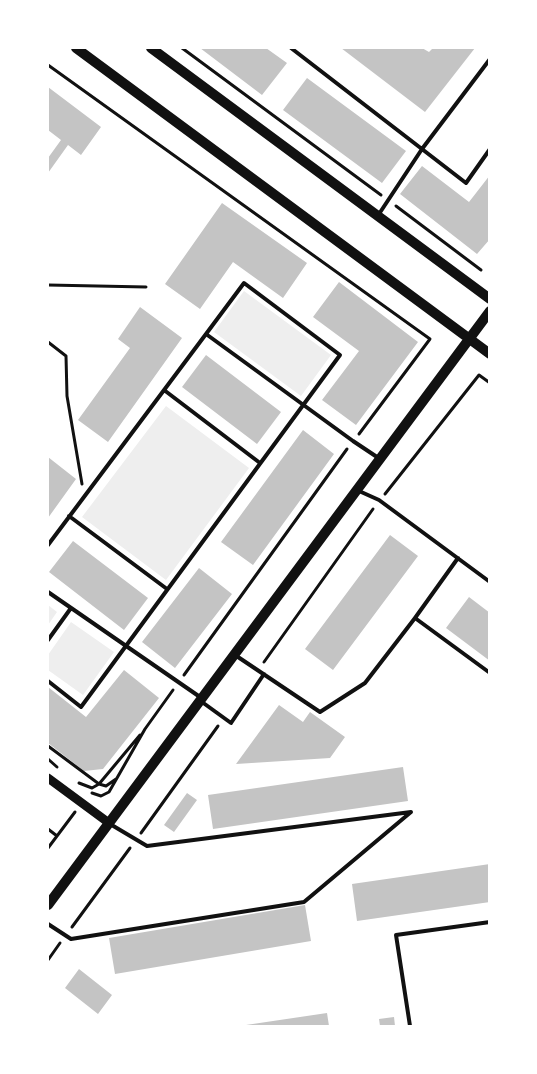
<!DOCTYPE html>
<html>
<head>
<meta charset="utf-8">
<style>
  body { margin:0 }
  #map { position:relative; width:537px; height:1074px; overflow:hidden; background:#fff; font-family:Roboto,sans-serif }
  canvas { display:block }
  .frame { position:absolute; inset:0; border:49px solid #fff; pointer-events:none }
</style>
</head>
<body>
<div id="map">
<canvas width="537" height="1074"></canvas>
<div class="frame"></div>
</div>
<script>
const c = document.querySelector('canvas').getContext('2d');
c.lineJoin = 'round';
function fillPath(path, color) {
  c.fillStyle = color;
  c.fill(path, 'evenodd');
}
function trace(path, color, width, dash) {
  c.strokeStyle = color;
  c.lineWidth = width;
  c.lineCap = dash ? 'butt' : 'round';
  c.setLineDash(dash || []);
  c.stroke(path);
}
fillPath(new Path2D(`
  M244,291L331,355L301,396L214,332Z
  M166,406L249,468L166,580L82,517Z
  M48,605L57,612L48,625Z
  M71,622L114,652L83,695L48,670V655Z`), '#eee');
fillPath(new Path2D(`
  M200,48H266L287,63L262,95Z
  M341,48H422L429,52L433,48H475L425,112Z
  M307,78L406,151L382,183L283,110Z
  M48,87L101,127L81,155L68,145L48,173V158L61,140L48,130Z
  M422,166L469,202L490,175V239L477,254L400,194Z
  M222,203L307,263L283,298L233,262L200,309L165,284Z
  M339,282L418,342L356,425L322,400L359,351L313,317Z
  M140,307L182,338L108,442L78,420L130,348L118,339Z
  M206,355L281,412L257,444L182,387Z
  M303,430L334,454L253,565L221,542Z
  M48,457L76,479L48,518Z
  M390,535L418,556L333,670L305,649Z
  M73,541L148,598L124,630L49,572Z
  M199,568L232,594L175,668L142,642Z
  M469,597L490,613V661L446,628Z
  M124,670L159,698L103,769L84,771L48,743V687L86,717Z
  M279,705L303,722L310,712L345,737L330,758L236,764Z
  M403,767L408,801L213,829L208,795Z
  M187,793L197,800L174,832L164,825Z
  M490,864V902L357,921L352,884Z
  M305,905L311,941L115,974L109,938Z
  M79,969L112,995L98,1014L65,988Z
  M327,1013L329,1026H246V1025Z
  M394,1017L395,1026H380L379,1019Z`), '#c4c4c4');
trace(new Path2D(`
  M182,48L381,195
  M48,65L430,339L359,434
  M396,206L481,270
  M48,285L146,287
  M48,342L66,356L67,396L82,484
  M385,494L479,375L490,383
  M264,662L373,509
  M184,675L347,449
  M48,746L99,784L140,735
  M48,759L57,767
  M79,783L92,788L99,784L106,786L116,779
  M92,793L101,796L109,792L145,729L173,690
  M48,829L57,836
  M141,833L218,726
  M48,848L75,812
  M72,927L130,848
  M48,960L60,943`), '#111', 3);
trace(new Path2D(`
  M291,48L466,183L490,149
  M379,214L422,149L490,59
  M164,390L260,463
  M359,491L379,500L490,582
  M69,516L167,589
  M48,545L206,334L353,441L380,459
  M458,558L415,618L490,673
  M48,592L200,697
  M48,640L71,608
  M235,655L320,712L365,683L415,618
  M48,681L81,707L340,355L244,283L206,334
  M202,702L231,723L264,674
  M110,824L147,846L411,812
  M48,924L71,939L304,902L411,812
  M410,1026L396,935L490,922`), '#111', 4);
trace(new Path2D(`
  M48,778L109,823`), '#111', 9);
trace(new Path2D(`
  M76,48L490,354
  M151,48L490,299
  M48,905L490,311`), '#111', 10);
</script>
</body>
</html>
